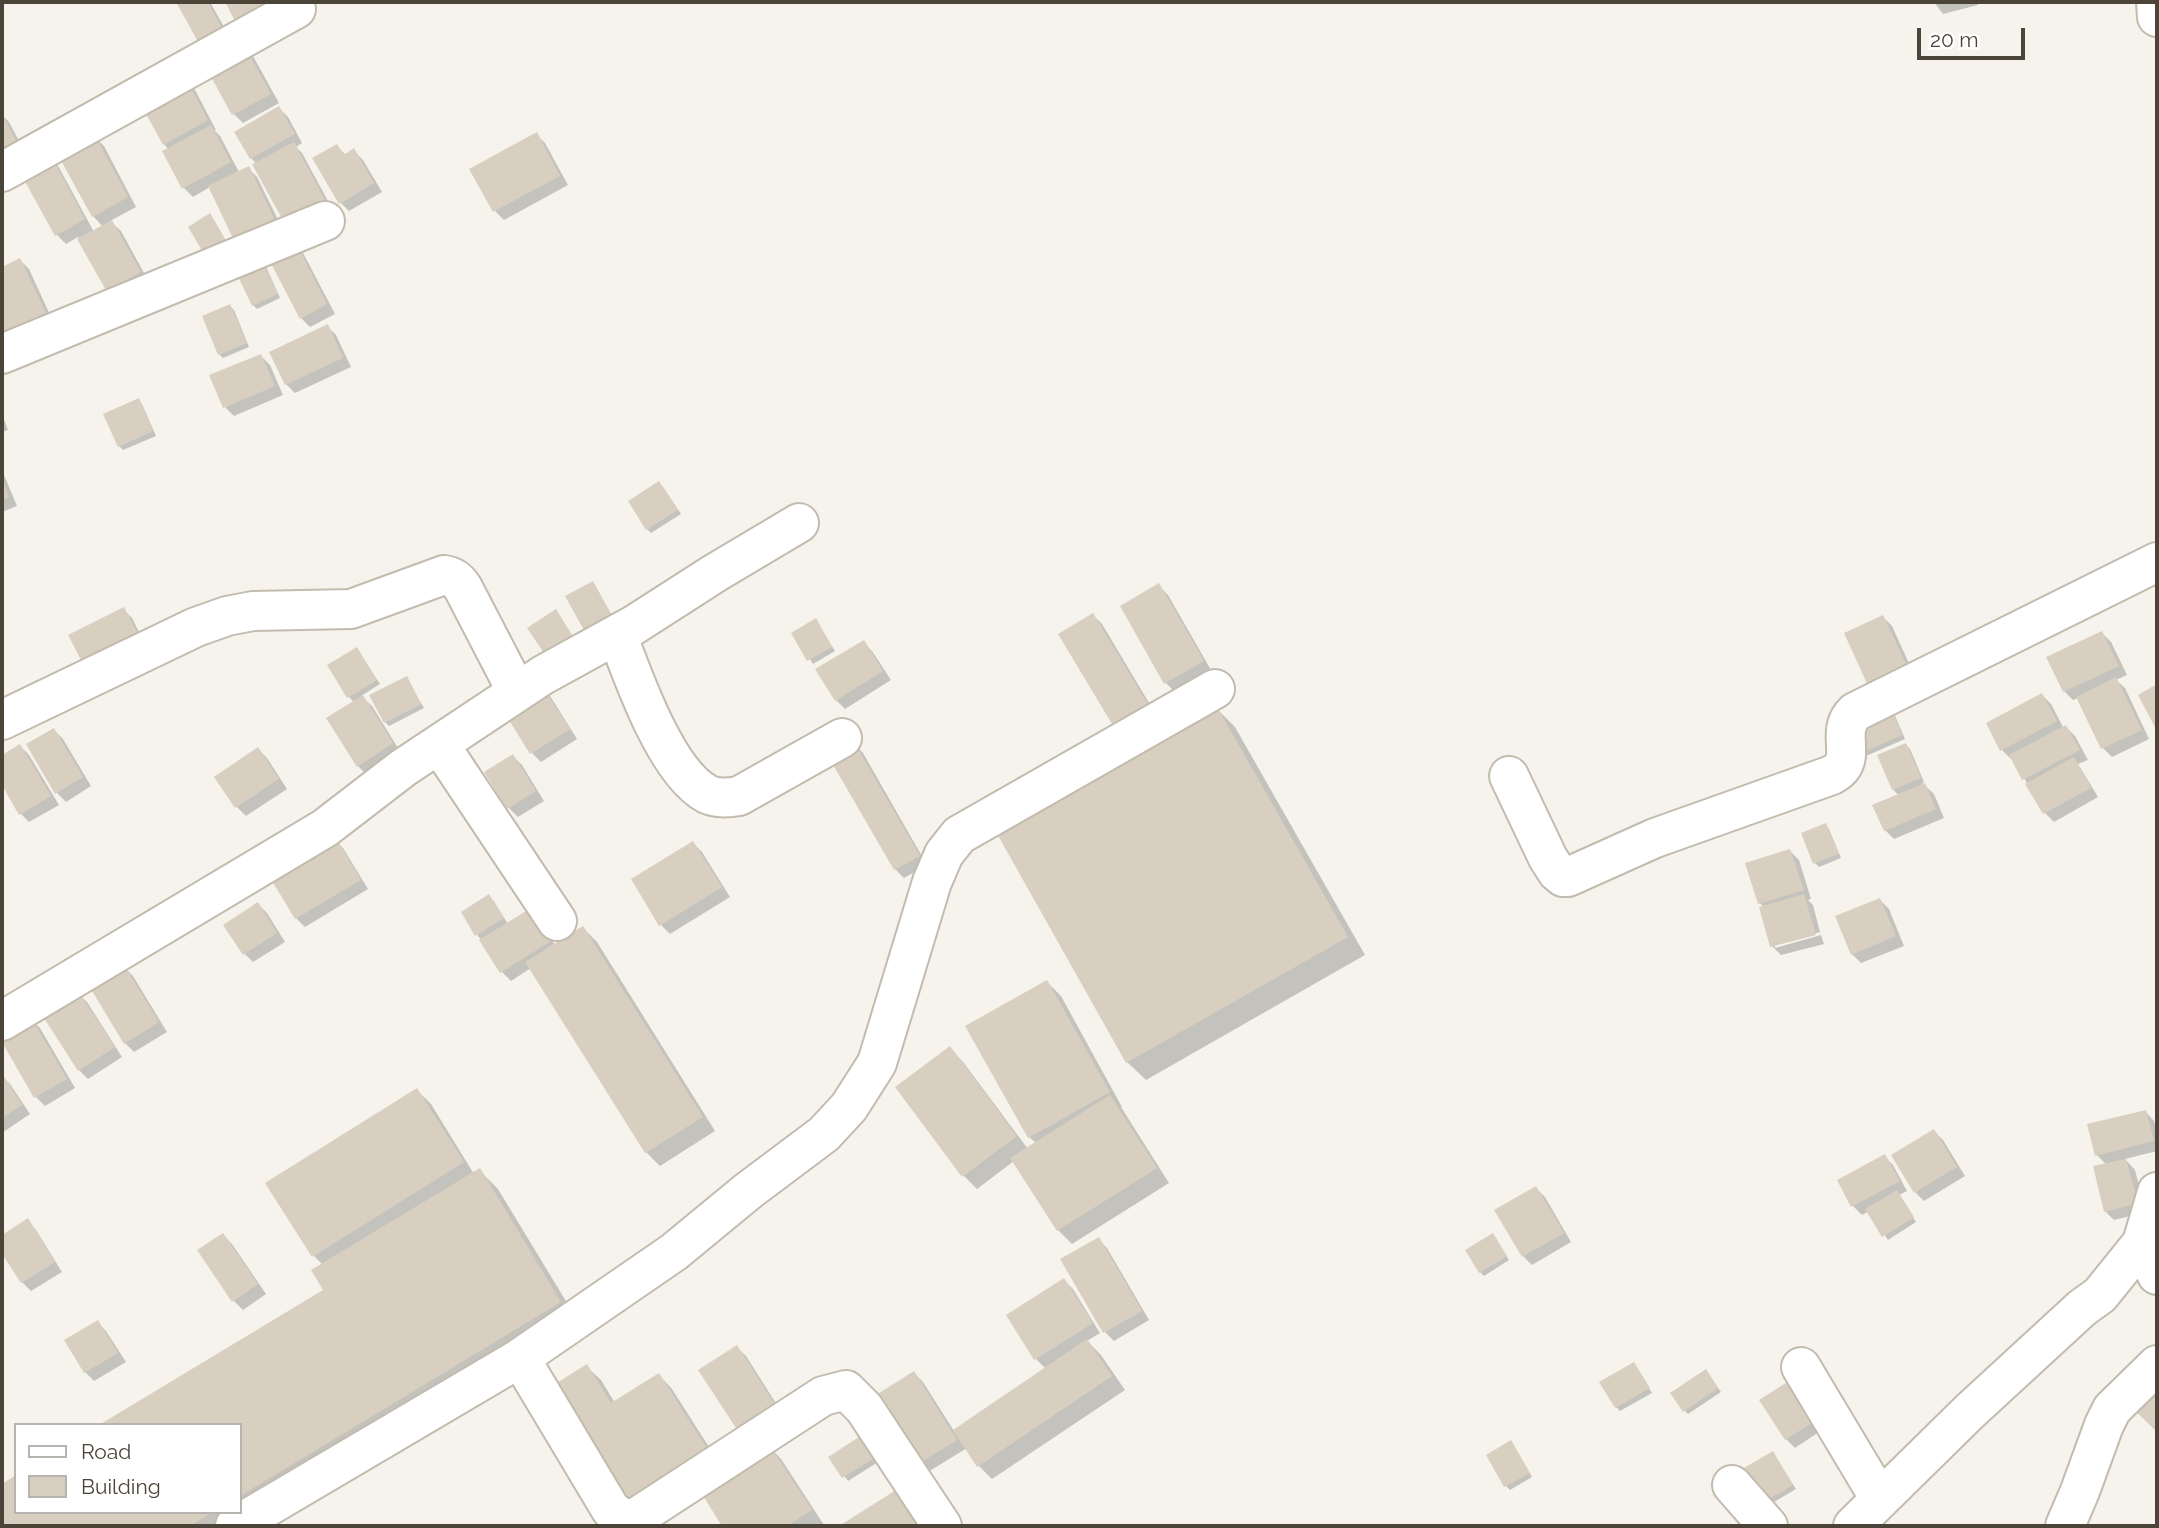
<!DOCTYPE html>
<html>
<head>
<meta charset="utf-8">
<style>
  body { margin:0 }
  #map { position:relative; width:2159px; height:1528px; overflow:hidden; background:#f6f3ec; font-family:Raleway,sans-serif }
  canvas { display:block }
  .frame { position:absolute; inset:0; border:4px solid #4b4439; pointer-events:none }
  .legend { position:absolute; left:14px; top:1423px; width:228px; height:91px; box-sizing:border-box; background:#fff; border:2px solid #b7b4b0; margin:0; padding:9px 12px; list-style:none; font-size:21px; color:#4b4439 }
  .legend li { display:flex; align-items:center; gap:14px; height:35px }
  .legend b { width:35px; border:2px solid #b7b4b0 }
  .scale { position:absolute; left:1917px; top:28px; width:108px; height:32px; box-sizing:border-box; border:4px solid #4b4439; border-top:0; padding-left:9px; font-size:21px; line-height:24px; white-space:nowrap; color:#4b4439; -webkit-text-stroke:5px #fff; paint-order:stroke }
</style>
</head>
<body>
<div id="map">
<canvas width="2159" height="1528"></canvas>
<div class="frame"></div>
<ul class="legend">
<li><b style="height:9px;background:#fff"></b>Road</li>
<li><b style="height:19px;background:#d8cfc1"></b>Building</li>
</ul>
<div class="scale">20 m</div>
</div>
<script>
const c = document.querySelector('canvas').getContext('2d');
c.lineJoin = 'round';
function fillPath(path, color) {
  c.fillStyle = color;
  c.fill(path, 'evenodd');
}
function trace(path, color, width, dash) {
  c.strokeStyle = color;
  c.lineWidth = width;
  c.lineCap = dash ? 'butt' : 'round';
  c.setLineDash(dash || []);
  c.stroke(path);
}
fillPath(new Path2D(`
  M178,2H210L233,43L203,46Z
  M1934,2H1977L1978,5L1943,14Z
  M244,47L253,56L279,103L243,123L234,114L208,67Z
  M194,88L216,130H214L220,136L239,172L248,168L257,177L287,238L210,187L193,197L184,188L169,150L164,144L141,102Z
  M279,108L288,117L302,143L296,147L302,153L335,214L257,164L251,158Z
  M2,115L9,122L28,158L2,172Z
  M536,134L545,143L568,185L504,220L495,211L472,170Z
  M95,137L104,146L136,207L110,221L121,231L149,282L108,291L78,237L66,244L57,235L20,167L56,162L94,232L103,227L93,216Z
  M337,146L346,155L354,151L363,160L382,192L349,211L340,202Z
  M302,251L335,314L310,327L301,318L269,254Z
  M20,260L29,269L56,328L2,353V269Z
  M264,262L280,298L257,309L253,305Z
  M230,306L234,310L249,347L223,358L219,354Z
  M327,326L336,335L351,367L295,393L286,384Z
  M261,356L270,365L283,395L234,416L225,407Z
  M138,400L142,404L156,436L123,450L119,446Z
  M2,414L8,430L2,432Z
  M2,470L17,506L2,512Z
  M663,487L681,514L651,533L647,529Z
  M1159,586L1168,595L1211,670L1175,692L1166,683Z
  M123,609L132,618L144,642L91,668L82,659Z
  M1093,615L1102,624L1158,718L1125,737Z
  M1883,617L1892,626L1916,679L1880,696Z
  M816,621L835,651L813,664L794,634Z
  M2102,633L2111,642L2127,675L2116,680L2125,688L2149,739L2112,757L2103,748L2078,698L2073,700L2064,691Z
  M863,642L872,651L891,680L845,709L836,700Z
  M357,649L380,684L361,696L372,706L401,753L367,775L358,766L354,702L349,697Z
  M406,678L424,708L389,726L384,721Z
  M541,687L550,696L577,739L541,762L532,753L505,710Z
  M2042,695L2051,704L2064,729L2066,727L2075,736L2088,760L2078,764L2098,797L2054,822L2045,813L2012,758L2011,759L2002,750Z
  M1217,709L1235,727L1365,955L1146,1080L1127,1062Z
  M1893,711L1905,739L1866,756L1862,752Z
  M54,730L63,739L91,786L66,802L57,793Z
  M854,744L863,753L927,865L904,878L895,869Z
  M1906,745L1910,749L1924,782L1922,783L1934,794L1944,818L1894,839L1885,830L1899,796L1893,789Z
  M20,746L29,755L59,805L29,822L20,813L2,781V757Z
  M258,749L267,758L287,789L246,816L237,807L216,777Z
  M513,756L522,765L544,801L518,817L509,808Z
  M1825,825L1829,829L1841,858L1819,867L1815,863L1803,834Z
  M334,839L343,848L368,889L305,927L296,918Z
  M693,843L702,852L730,897L670,934L661,925Z
  M1790,851L1799,860L1811,899L1808,900L1813,905L1820,932L1775,944V948L1821,935L1824,944L1781,955L1772,946L1764,908L1760,903Z
  M493,900L508,924L540,919L555,945L583,928L597,942L715,1131L660,1166L646,1152L531,968L511,981L502,972L477,934Z
  M1880,900L1889,909L1904,946L1861,963L1852,954Z
  M258,904L267,913L285,942L253,962L244,953Z
  M124,967L133,976L167,1032L134,1052L125,1043Z
  M1047,982L1061,996L1122,1107H1121L1169,1183L1072,1244L1058,1230L1014,1161L977,1189L963,1175L950,1048L963,1062L1028,1149L1036,1143L1029,1137Z
  M78,993L87,1002L122,1057L88,1079L79,1070L44,1015Z
  M31,1019L40,1028L75,1088L45,1106L36,1097L2,1039Z
  M2,1076L10,1084L30,1114L2,1133Z
  M417,1090L431,1104L474,1174L479,1170L498,1189L578,1321L238,1526H2V1486L16,1477V1512H240V1425L326,1290L323,1265L314,1256L268,1183Z
  M2145,1111L2154,1121L2157,1132V1151L2125,1159L2135,1170L2146,1212L2114,1220L2105,1211L2107,1165L2097,1155Z
  M1934,1131L1943,1140L1965,1176L1924,1201L1915,1192Z
  M1884,1156L1893,1165L1907,1191L1899,1195L1916,1222L1888,1240L1869,1211L1862,1215L1853,1206Z
  M1536,1188L1545,1197L1571,1242L1532,1265L1523,1256L1497,1211Z
  M27,1221L36,1230L62,1272L31,1291L22,1282L2,1250V1237Z
  M223,1235L232,1244L266,1294L243,1310L234,1301Z
  M1493,1235L1509,1260L1484,1276L1480,1272Z
  M1098,1239L1107,1248L1149,1320L1114,1341L1105,1332Z
  M1064,1280L1073,1289L1100,1333L1087,1341L1101,1355L1125,1390L992,1479L979,1466L967,1448L928,1472L919,1463L914,1373L923,1382L954,1431L1046,1369L1036,1359Z
  M97,1322L106,1331L126,1362L94,1381L85,1372Z
  M737,1347L746,1356L784,1416L701,1370Z
  M1634,1364L1652,1393L1620,1411L1616,1407Z
  M587,1367L601,1380L615,1403L659,1375L672,1389L723,1469L634,1504Z
  M1709,1375L1721,1392L1688,1414L1684,1410Z
  M1761,1400L1825,1428L1795,1448L1786,1439Z
  M862,1438L878,1462L848,1481L831,1458Z
  M768,1445L781,1459L824,1525L822,1526H725L700,1488Z
  M1514,1446L1532,1477L1510,1490L1506,1486Z
  M1773,1453L1796,1489L1769,1505L1765,1501Z`), '#0003');
fillPath(new Path2D(`
  M176,2H208L225,34L201,47Z
  M225,2H284L239,29Z
  M244,45L271,94L232,115L205,66Z
  M185,77L208,120L163,145L139,101Z
  M279,106L295,134L250,159L234,132Z
  M2,113L20,149L2,159Z
  M211,125L231,162L182,189L162,151Z
  M537,132L560,176L493,212L469,169Z
  M95,135L128,197L92,217L58,155Z
  M294,142L327,204L286,226L252,164Z
  M337,144L344,155L354,148L374,183L339,204L312,158Z
  M48,150L85,219L55,236L17,167Z
  M249,166L279,229L238,249L208,186Z
  M210,213L228,244L206,257L188,227Z
  M112,220L141,272L107,292L77,239Z
  M294,239L327,304L300,319L266,254Z
  M260,256L278,294L252,306L234,268Z
  M20,258L49,319L2,341V267Z
  M230,304L247,343L218,355L202,316Z
  M328,324L343,358L285,385L269,352Z
  M261,354L275,386L223,408L209,375Z
  M139,398L153,431L118,447L103,414Z
  M2,479L9,497L2,500Z
  M659,481L678,510L646,530L628,501Z
  M593,581L614,619L586,634L565,596Z
  M1159,583L1204,661L1164,684L1120,606Z
  M124,607L137,632L81,660L68,635Z
  M556,609L574,638L546,656L527,628Z
  M1093,613L1150,708L1115,729L1058,634Z
  M1883,615L1909,670L1869,688L1844,633Z
  M816,618L832,647L807,661L791,633Z
  M2102,631L2119,666L2063,692L2046,657Z
  M864,640L883,671L835,701L815,669Z
  M357,647L377,680L347,698L327,665Z
  M407,676L421,704L384,723L369,695Z
  M2116,677L2142,730L2101,749L2076,697Z
  M2157,684V731L2138,695Z
  M541,685L570,729L530,754L502,709Z
  M2042,693L2057,721L2000,751L1986,723Z
  M363,695L393,743L357,767L326,718Z
  M1890,705L1902,735L1861,753L1848,723Z
  M1217,707L1348,937L1126,1063L996,832Z
  M2066,725L2080,750L2022,780L2009,755Z
  M54,728L83,777L55,794L26,744Z
  M854,742L920,856L894,870L828,756Z
  M1906,743L1921,778L1892,790L1877,755Z
  M20,744L51,796L19,815L2,785V755Z
  M258,747L279,779L235,808L214,777Z
  M513,754L536,791L507,809L484,772Z
  M2074,757L2091,788L2043,814L2025,784Z
  M1925,783L1936,809L1884,831L1872,805Z
  M1826,823L1839,854L1813,864L1801,833Z
  M335,836L361,880L295,919L269,876Z
  M693,841L722,887L659,926L631,879Z
  M1790,849L1804,890L1758,904L1745,863Z
  M489,894L504,918L475,936L461,912Z
  M1804,894L1816,935L1770,947L1759,907Z
  M1880,898L1896,936L1851,955L1835,916Z
  M258,902L277,933L243,955L223,925Z
  M531,908L551,941L500,973L479,940Z
  M583,926L703,1117L645,1153L525,962Z
  M124,965L159,1022L124,1044L89,986Z
  M1047,980L1110,1092L1028,1138L965,1026Z
  M78,991L115,1047L78,1071L42,1015Z
  M31,1017L67,1079L34,1098L2,1042V1034Z
  M950,1046L1017,1136L962,1177L895,1087Z
  M2,1073L22,1105L2,1118Z
  M417,1088L464,1162L312,1257L265,1183Z
  M1110,1095L1157,1168L1057,1231L1010,1158Z
  M2146,1110L2154,1141L2095,1156L2087,1124Z
  M1934,1129L1957,1167L1914,1193L1891,1155Z
  M1885,1154L1900,1181L1851,1207L1837,1180Z
  M2126,1159L2138,1203L2104,1212L2093,1166Z
  M480,1168L561,1302L240,1496V1425H99L323,1290L311,1270Z
  M1536,1186L1564,1233L1522,1257L1494,1210Z
  M1897,1190L1914,1217L1882,1237L1865,1209Z
  M28,1218L55,1262L21,1283L2,1254V1235Z
  M223,1233L258,1284L232,1302L197,1250Z
  M1493,1233L1507,1256L1479,1273L1465,1250Z
  M1099,1237L1142,1311L1103,1333L1060,1259Z
  M1064,1278L1093,1323L1034,1360L1006,1315Z
  M98,1320L118,1353L84,1373L64,1340Z
  M1087,1339L1112,1376L977,1467L953,1430Z
  M737,1345L776,1406L738,1431L698,1370Z
  M1634,1362L1650,1388L1615,1408L1599,1382Z
  M587,1364L611,1403L659,1373L711,1455L632,1505L555,1384Z
  M1706,1369L1718,1388L1683,1412L1670,1393Z
  M914,1371L957,1440L918,1464L876,1395Z
  M1792,1379L1818,1419L1785,1440L1759,1400Z
  M2157,1379V1432L2126,1402Z
  M862,1435L876,1457L842,1478L828,1457Z
  M1511,1440L1530,1473L1504,1487L1486,1455Z
  M768,1443L812,1510L787,1526H722L698,1488Z
  M1773,1451L1793,1485L1764,1502L1744,1468Z
  M16,1475V1512H213L190,1526H2V1484Z
  M904,1485L930,1526H839Z`), '#d8cfc1');
const minor = new Path2D(`
  M2156,2L2157,17
  M2,172L296,9
  M2,354L325,221
  M617,634C633,677 666,772 707,794C717,799 728,798 739,796L842,738
  M2,720L196,627L227,616L253,611L351,609L444,575C453,576 458,580 463,588L517,692
  M439,744L557,921
  M1509,776L1548,858L1557,872L1563,877H1568L1655,838L1832,775C1835,773 1839,771 1841,768C1854,753 1836,730 1855,712L2157,562
  M2,1021L325,828L403,768L543,675L634,625L715,573L799,523
  M2157,1192L2142,1243L2157,1275
  M520,1358L611,1510L624,1519L637,1517L823,1396L846,1390L864,1408L942,1526
  M1801,1367L1880,1499
  M1732,1485L1768,1526
  M235,1526L520,1358L674,1252L748,1191L824,1134L849,1107L877,1063L932,882L944,854L959,835L1215,689
  M1853,1526L1969,1412L2082,1308L2100,1295L2142,1243
  M2065,1526L2080,1491L2104,1425L2112,1409L2157,1365`);
trace(minor, '#c2bbae', 42);
trace(minor, '#fff', 38);
</script>
</body>
</html>
